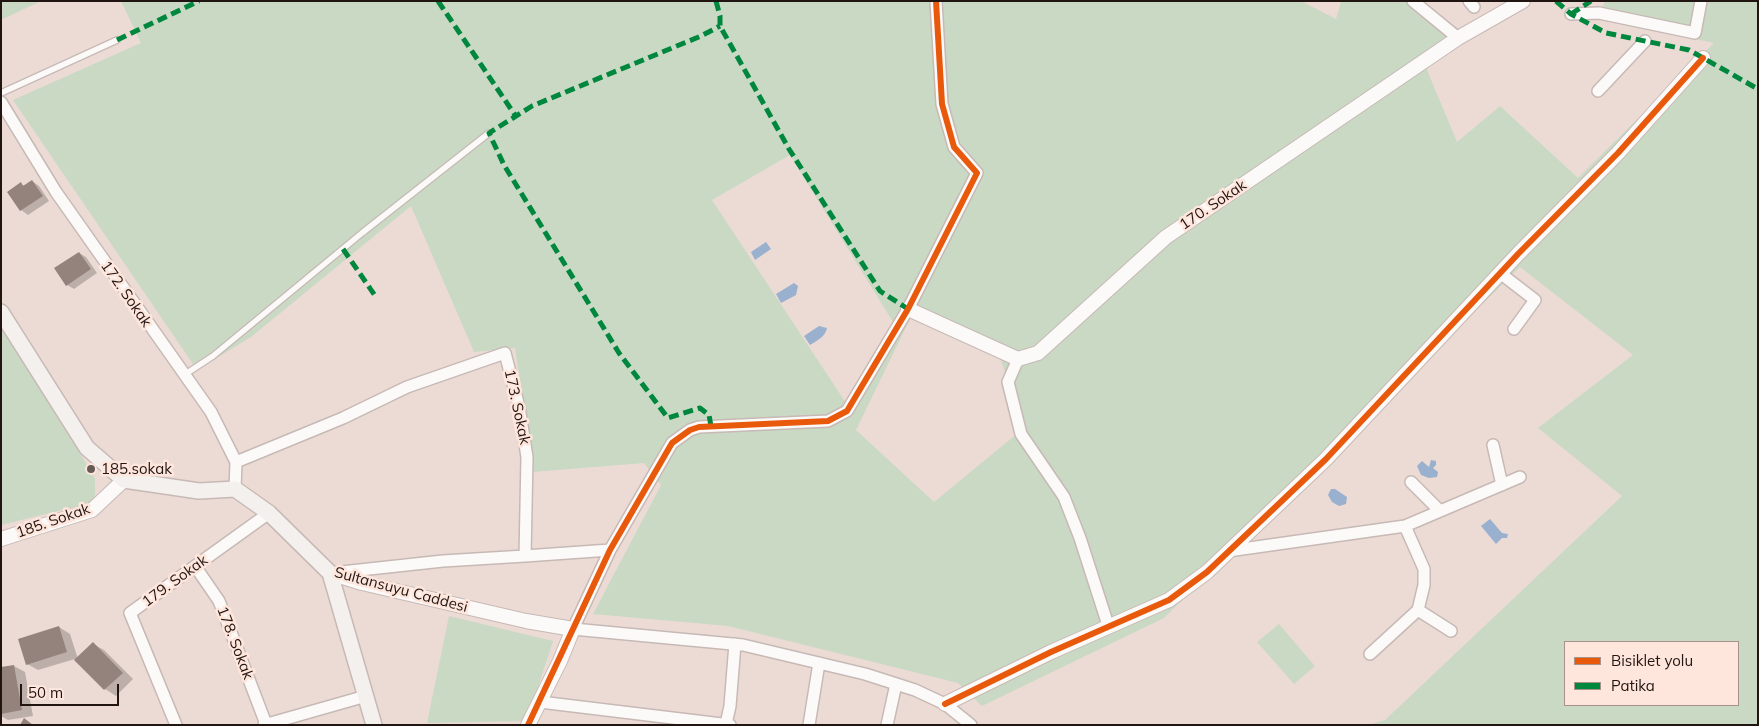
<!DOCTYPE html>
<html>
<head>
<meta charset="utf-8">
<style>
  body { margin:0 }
  #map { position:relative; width:1759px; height:726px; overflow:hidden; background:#ecdbd5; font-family:Mulish,sans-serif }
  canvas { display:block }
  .frame { position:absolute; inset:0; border:2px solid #201511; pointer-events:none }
  .legend { position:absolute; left:1564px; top:641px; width:175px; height:65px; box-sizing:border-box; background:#ffe6dc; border:1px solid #a6928b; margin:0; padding:6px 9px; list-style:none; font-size:15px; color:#201511 }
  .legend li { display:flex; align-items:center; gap:10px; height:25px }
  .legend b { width:25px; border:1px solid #a6928b }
  .scale { position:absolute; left:20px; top:684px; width:99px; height:22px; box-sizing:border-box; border:2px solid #201511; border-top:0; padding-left:6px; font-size:15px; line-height:18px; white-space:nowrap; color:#201511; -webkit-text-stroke:4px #ffe6dc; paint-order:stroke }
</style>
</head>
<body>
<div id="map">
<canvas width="1759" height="726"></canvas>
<div class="frame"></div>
<ul class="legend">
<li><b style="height:6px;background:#e8590c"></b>Bisiklet yolu</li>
<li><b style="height:6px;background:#00873e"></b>Patika</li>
</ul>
<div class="scale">50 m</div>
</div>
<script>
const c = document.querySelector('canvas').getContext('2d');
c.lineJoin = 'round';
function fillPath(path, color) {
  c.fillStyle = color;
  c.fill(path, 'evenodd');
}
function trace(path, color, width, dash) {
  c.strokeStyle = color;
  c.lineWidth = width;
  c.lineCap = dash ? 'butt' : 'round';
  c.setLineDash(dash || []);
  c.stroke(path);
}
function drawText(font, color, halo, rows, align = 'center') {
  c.font = font + ' Mulish,sans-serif';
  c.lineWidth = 5;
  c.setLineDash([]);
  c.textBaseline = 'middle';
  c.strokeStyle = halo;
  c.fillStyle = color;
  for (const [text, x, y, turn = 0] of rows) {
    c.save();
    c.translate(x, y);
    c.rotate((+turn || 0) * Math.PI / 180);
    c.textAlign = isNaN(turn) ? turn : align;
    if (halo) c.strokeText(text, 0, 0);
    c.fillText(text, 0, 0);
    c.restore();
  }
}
fillPath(new Path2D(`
  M1,1H41L1,20Z
  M121,1H1301L1336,19L1341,1H1415L1457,28L1427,70L1457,142L1500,106L1578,178L1714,43L1597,18L1605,1H1758V725H1368L1385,720L1622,496L1538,428L1633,355L1520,267L1164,618L982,706L958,683L728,626L593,614L661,485L644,463L533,472L515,348L474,352L411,206L251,337L197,370L13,100L141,43ZM790,155L896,327L848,406L712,200ZM912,315L999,355L1024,428L934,502L856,430ZM1565,642H1738V705H1565Z
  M1,317L95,479V502L1,525Z
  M449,616L553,641L527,721L427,723Z
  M1279,624L1315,666L1294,684L1257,642Z`), '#c9d9c4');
fillPath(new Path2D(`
  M766,242L771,249L755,260L751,252Z
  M794,283L798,286L796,295L781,303L776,294Z
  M819,326L827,328C825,337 818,340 810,345L804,336Z
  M1431,460L1436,461V465L1433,468L1438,472L1437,477L1429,478L1421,475L1417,466L1422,461L1429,467Z
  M1331,489H1335L1347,497L1346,504L1339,506L1332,502L1328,495Z
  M1490,519L1502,533L1508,534L1507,538H1502L1496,544L1481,526Z`), '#99b0cf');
fillPath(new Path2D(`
  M32,181L39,186L49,201L28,215L21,210L9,192L21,184L25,186Z
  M79,253L86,257L97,273L74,289L67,285Z
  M59,627L70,634L78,659L93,644L104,650L133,679L116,696L105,689L75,659L38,670L27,664Z
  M14,666L25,672L33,716L8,720L1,716V668Z`), '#0003');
fillPath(new Path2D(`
  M32,180L43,196L20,211L7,192L21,182L23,186Z
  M79,252L91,269L66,286L54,268Z
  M59,626L67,652L26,665L18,639Z
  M93,642L123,673L104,690L74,660Z
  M14,665L22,710L1,714V667Z
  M24,718L33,725H20Z`), '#94827c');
const service = new Path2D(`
  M1,93L117,40
  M184,375L213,356L362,233L489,133`);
const minor = new Path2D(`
  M936,1L942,104L954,147L977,173L908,309L847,411L828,421L699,427L690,430L672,443L610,550L573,629L743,645L865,674L915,690L945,704L971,725
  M1413,1L1458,38
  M1469,1L1474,7
  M1571,14L1599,13L1695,33L1701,1
  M1598,91L1645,41
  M1,102L56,192L211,412L236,462L235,489
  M1500,273L1535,300L1514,329
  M1018,359L1008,382L1021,434L1064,497L1080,538L1108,625
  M1493,445L1502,485
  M236,462L343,418L407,387L505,353L519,407L527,457L525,556L443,561L332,573
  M1411,482L1440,511
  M1228,551L1405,526L1520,477
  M525,556L610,550
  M195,566L219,601L266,724
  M1418,610L1451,631
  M1370,654L1418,610L1424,585V569L1405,526
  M540,702L730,725
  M726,724L730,706L735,644
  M176,725L130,613L269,513
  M264,725L366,696
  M809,725L819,663
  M887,725L896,684`);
const tertiary = new Path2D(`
  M908,309L1018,359L1038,353L1166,237L1458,38L1523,1
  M1,539L92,510L124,480
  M330,573L362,583L526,621L573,629L560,661L528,725
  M945,704L1051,652L1169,600L1207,572L1326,459L1518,254L1618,153L1703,58`);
const secondary = new Path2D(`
  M1,312L87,448L124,480L199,491L235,489L269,513L330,573L374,725`);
trace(service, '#c7b9b5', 8);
trace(minor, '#c7b9b5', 14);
trace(tertiary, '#c7b9b5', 16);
trace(secondary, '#c7b9b5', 18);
trace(service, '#fcfaf9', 5.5);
trace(minor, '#fcfaf9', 11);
trace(tertiary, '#fcfaf9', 14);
trace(secondary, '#f4f0ee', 15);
trace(new Path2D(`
  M438,1L515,115
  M716,1L720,16V26L789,149L880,291L908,309
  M1556,1L1571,14L1606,33L1689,50L1758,89
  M1571,14L1591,1
  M117,40L199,1
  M343,249L376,297
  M711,426L709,415L700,408L668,418L619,353L504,165L489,133L532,106L701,36L720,26`), '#00873e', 5, [10, 5]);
trace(new Path2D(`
  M945,704L1051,652L1169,600L1207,572L1326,459L1518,254L1618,153L1703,58
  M528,725L610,550L672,443L690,430L699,427L828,421L847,411L908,309L977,173L954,147L942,104L936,1`), '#e8590c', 6);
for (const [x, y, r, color] of [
  [91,469,5,"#675a56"]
]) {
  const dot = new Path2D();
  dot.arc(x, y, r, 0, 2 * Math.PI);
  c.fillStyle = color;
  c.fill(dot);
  trace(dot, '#ffe6dc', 2);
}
drawText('15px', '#201511', '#ffe6dc', [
  ["170. Sokak",1213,205,-34],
  ["172. Sokak",126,294,55],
  ["173. Sokak",517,407,78],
  ["185. Sokak",53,521,-19],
  ["179. Sokak",175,581,-36],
  ["Sultansuyu Caddesi",401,590,15],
  ["178. Sokak",235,643,69]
]);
drawText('15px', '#201511', '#ffe6dc', [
  ["185.sokak",101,469]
], 'left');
</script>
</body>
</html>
